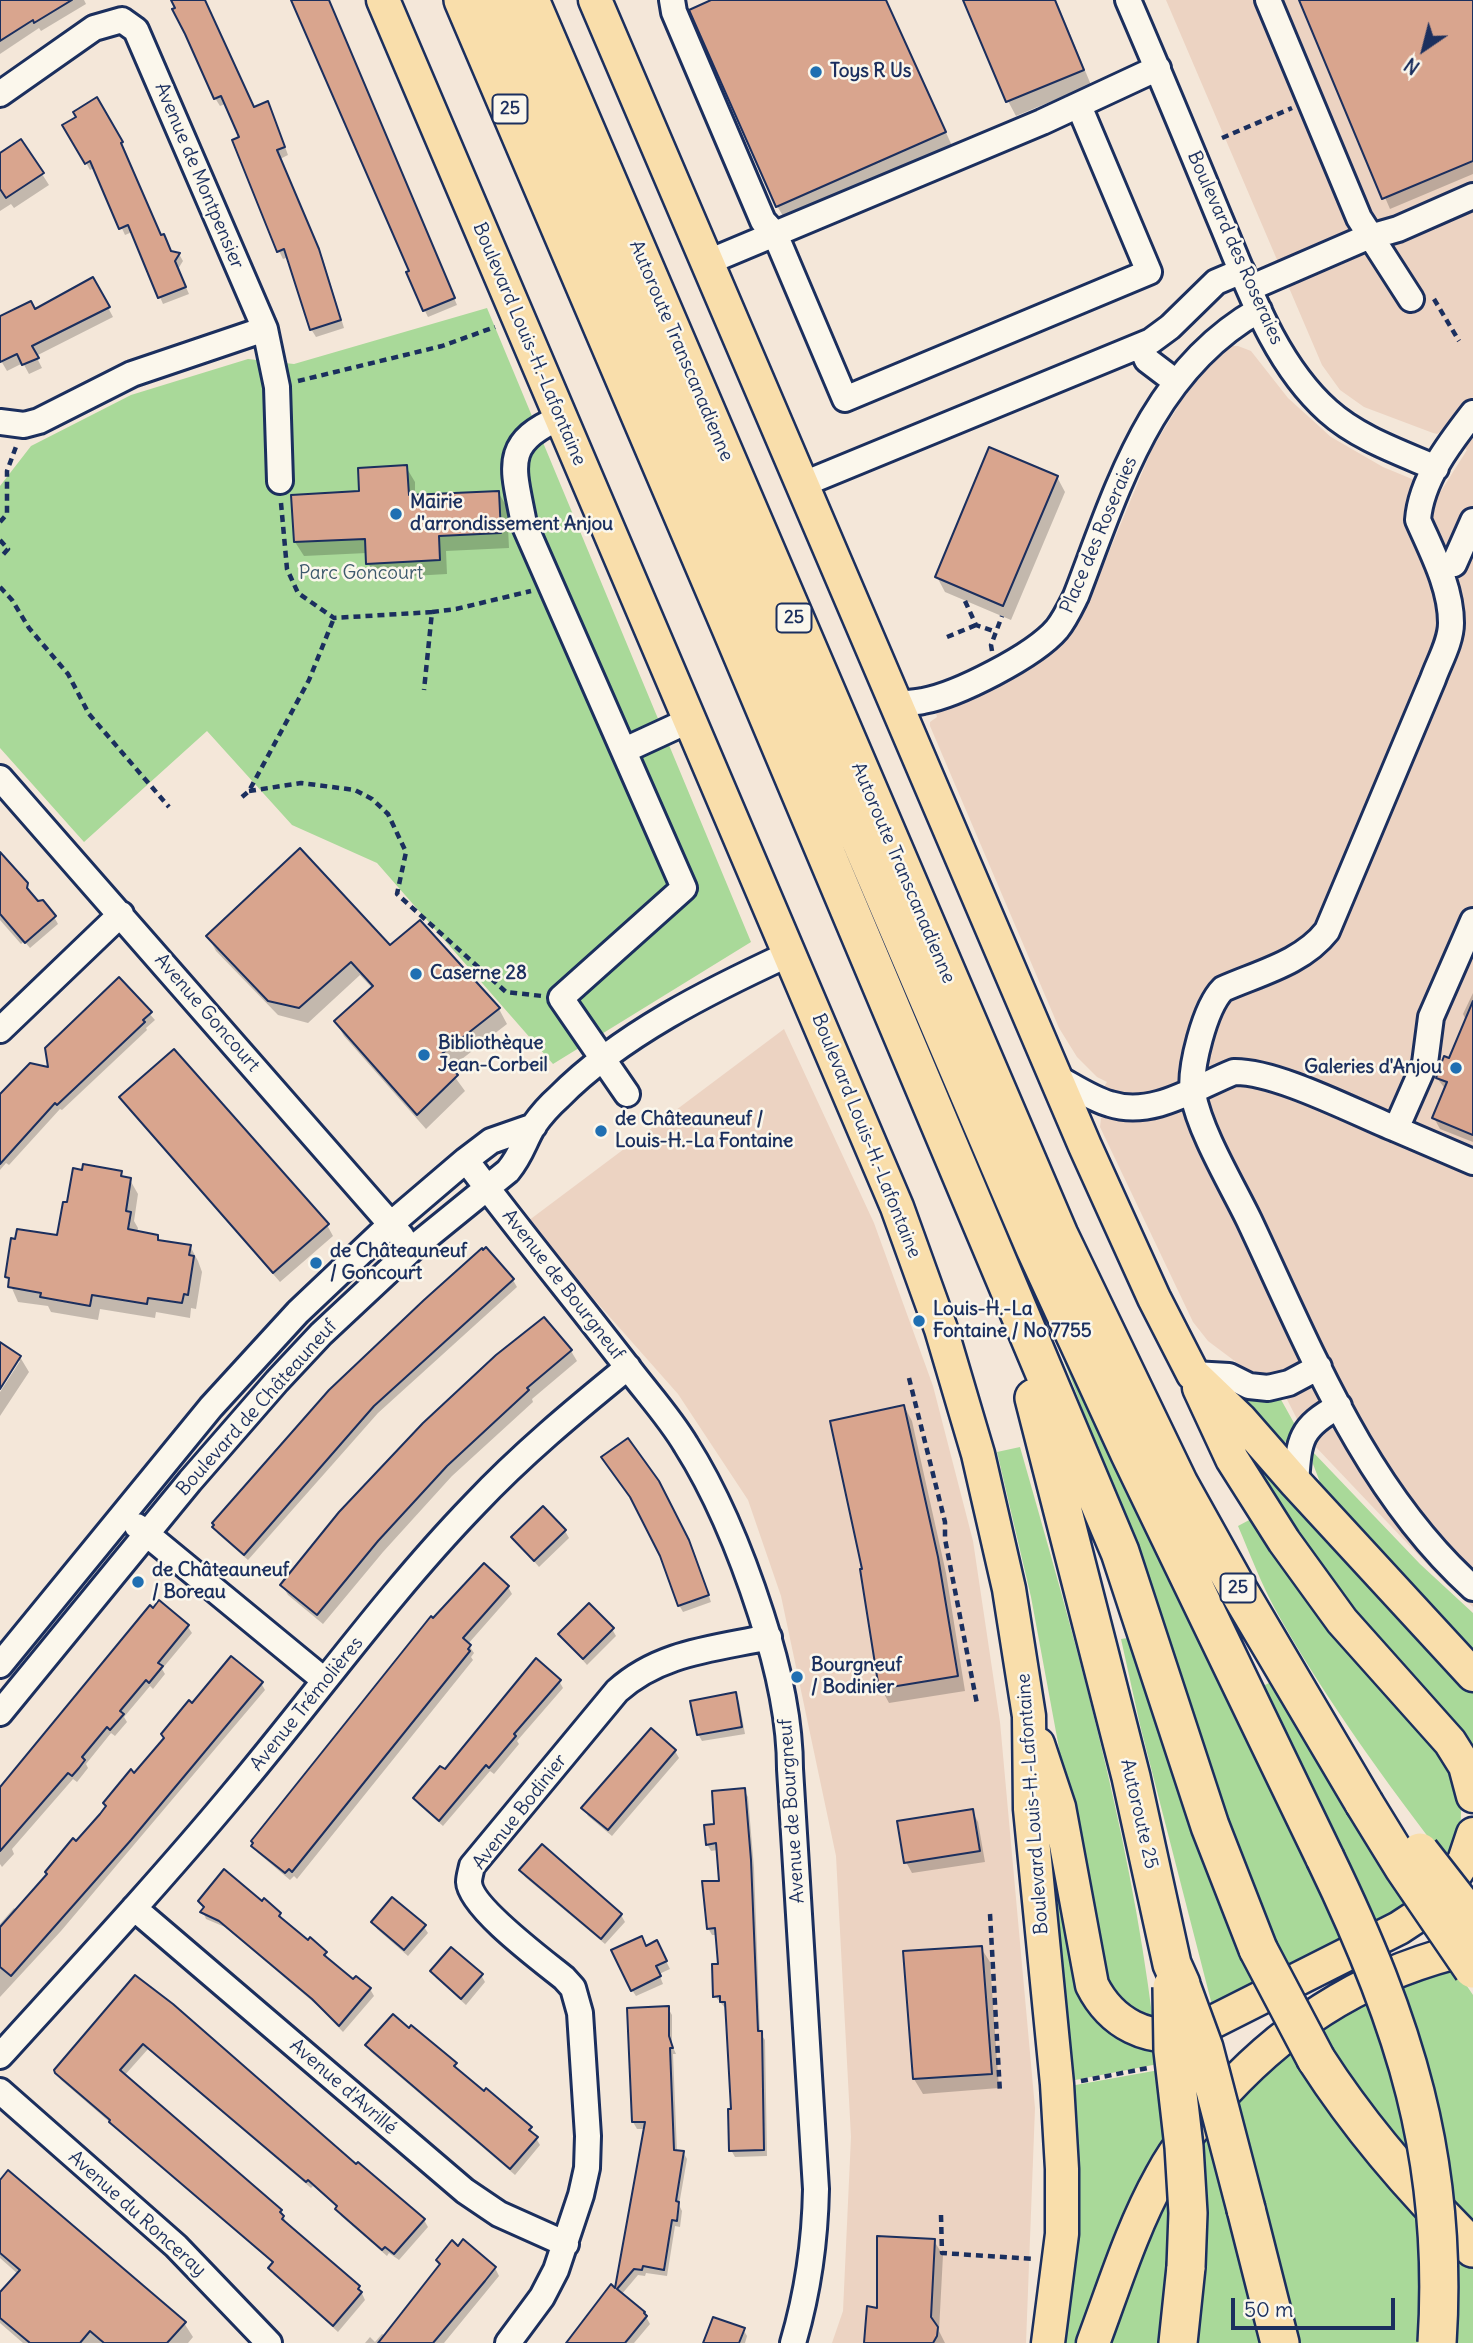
<!DOCTYPE html>
<html>
<head>
<meta charset="utf-8">
<style>
  body { margin:0 }
  #map { position:relative; width:1473px; height:2343px; overflow:hidden; background:#f4e7d9; font-family:Delius,sans-serif }
  canvas { display:block }
  .north { position:absolute; left:1389px; top:14px; width:70px; height:70px; -webkit-text-stroke:5px #fbf7ec; paint-order:stroke; rotate:215deg; font-size:19px; font-weight:700; line-height:28px; text-align:center; color:#1b2f5e }
  .north::after { content:''; display:block; margin:auto; width:24px; height:32px; background:#1b2f5e; clip-path:polygon(50% 0,100% 100%,50% 72%,0 100%) }
  .scale { position:absolute; left:1231px; top:2298px; width:164px; height:32px; box-sizing:border-box; border:4px solid #1b2f5e; border-top:0; padding-left:9px; font-size:21px; line-height:24px; white-space:nowrap; color:#1b2f5e; -webkit-text-stroke:5px #fbf7ec; paint-order:stroke }
</style>
</head>
<body>
<div id="map">
<canvas width="1473" height="2343"></canvas>
<div class="north">N</div>
<div class="scale">50 m</div>
</div>
<script>
const c = document.querySelector('canvas').getContext('2d');
c.lineJoin = 'round';
function fillPath(path, color) {
  c.fillStyle = color;
  c.fill(path, 'evenodd');
}
function trace(path, color, width, dash) {
  c.strokeStyle = color;
  c.lineWidth = width;
  c.lineCap = dash ? 'butt' : 'round';
  c.setLineDash(dash || []);
  c.stroke(path);
}
function drawText(font, color, halo, rows, align = 'center') {
  c.font = font + ' Delius,sans-serif';
  c.lineWidth = 5;
  c.setLineDash([]);
  c.textBaseline = 'middle';
  c.strokeStyle = halo;
  c.fillStyle = color;
  for (const [text, x, y, turn = 0] of rows) {
    c.save();
    c.translate(x, y);
    c.rotate((+turn || 0) * Math.PI / 180);
    c.textAlign = isNaN(turn) ? turn : align;
    if (halo) c.strokeText(text, 0, 0);
    c.fillText(text, 0, 0);
    c.restore();
  }
}
fillPath(new Path2D(`
  M1166,0H1473V1607L1444,1582L1313,1444L1297,1419L1274,1374L1265,1376L1255,1375L1244,1368L1208,1341L1193,1322L1100,1127L1101,1118L1105,1117L1104,1087L1107,1082L1097,1077L1077,1057L1059,1028L930,726V722L937,717L936,713L1022,674L1037,665L1063,643L1083,614L1152,449L1185,395L1214,361L1231,346H1238L1251,351L1288,398L1331,437L1383,467L1441,491L1467,450L1442,431L1437,434L1433,433L1364,407L1340,390L1322,365Z
  M784,1029L874,1223L933,1386L973,1541L1000,1722L1035,2108L1026,2343H832L843,2311L851,2137L836,1856L781,1596L748,1500L678,1394L554,1254L528,1221Z`), '#ecd3c2');
fillPath(new Path2D(`
  M487,308L751,942L553,1064L377,863L292,825L207,731L84,842L0,748V486L31,446L131,395L248,359L294,364Z
  M1020,1250L1346,1938L1285,1971L1264,1925C1185,1699 1111,1471 1020,1250Z
  M1235,1392L1279,1396L1294,1423L1288,1441L1278,1444Z
  M1234,1432L1450,1671L1473,1693V1754L1369,1634L1273,1504Z
  M1020,1447C1074,1636 1129,1826 1153,2022L1115,1999L1099,1964L1031,1597L997,1452Z
  M1312,1451L1420,1564L1473,1613V1654L1323,1490L1313,1464Z
  M1253,1518L1441,1752C1464,1797 1468,1816 1449,1864C1386,1782 1325,1699 1275,1609C1261,1583 1250,1554 1238,1526Z
  M1128,1638L1175,1773L1256,1985L1213,2009L1140,1725L1121,1639Z
  M1269,1683L1411,1906L1374,1926L1259,1688Z
  M1045,1821H1051L1072,1957L1157,2050L1158,2064L1070,2081Z
  M1454,1967L1473,1995V2224L1453,2205L1440,2119L1429,2078L1399,1985Z
  M1370,1998L1375,2010L1415,2163L1372,2111L1317,2029Z
  M1291,2048L1421,2218V2343H1297L1235,2097Z
  M1159,2070L1167,2142L1079,2343H1066L1076,2233L1070,2086Z
  M1210,2132L1264,2343H1193L1199,2148Z
  M1170,2187L1163,2343H1108L1146,2241Z
  M1455,2252L1473,2269V2343H1453Z`), '#a9d999');
fillPath(new Path2D(`
  M16,0H84L86,4L41,31L39,28L0,54V10Z
  M173,0H204L254,109L268,103L272,111L288,155L280,159L323,259L344,328L316,337L311,329L289,257L283,259L279,251L234,141L241,138L225,104L220,106L215,98Z
  M293,0H327L457,305L428,317L425,311L408,273L411,272Z
  M715,0H886L953,148L786,221L777,206Z
  M965,0H1056L1091,85L1016,116L1008,101Z
  M1300,0H1473V174L1390,209Z
  M96,100L125,150L161,237L171,253L179,254L183,261L178,269L189,294L163,304L132,232L125,235L94,168L90,170L65,125L78,117Z
  M21,141L49,185L14,208L11,204L0,211V155Z
  M93,279L113,317L36,356L42,368L29,374L23,363L7,371L0,359V318L35,311Z
  M406,467L415,482V497L498,492L507,507L509,548L446,551L447,574L377,578L368,563L367,553L304,556L295,542L361,493Z
  M1057,477L1065,492L1011,620L945,592L937,577Z
  M0,854L26,884L31,894L54,917L58,924L30,948L24,941L21,944L0,920Z
  M208,936L390,948L499,1009L507,1024L449,1069L465,1091L426,1129L344,1036L336,1022L373,989L360,975L308,1023L278,1015L216,951Z
  M119,979L155,1020L146,1028L147,1030L62,1110L60,1109L9,1165L6,1163L0,1170V1096L50,1069Z
  M1473,993V1142L1440,1129L1434,1118L1446,1090L1437,1078L1450,1060L1466,1020L1463,1014Z
  M122,1097L327,1225L333,1236L280,1282L128,1108Z
  M120,1172L124,1179L130,1180L138,1194L134,1221L138,1228L137,1233L157,1236L160,1242L190,1246L198,1261L202,1272L196,1309L191,1308L190,1318L156,1312L155,1318L100,1309L98,1320L51,1312L48,1306L18,1302L7,1277L59,1237Z
  M513,1280L517,1287L378,1413L248,1560L218,1534L214,1527Z
  M0,1344L20,1357L29,1372L0,1416V1392L20,1361H16L0,1386Z
  M571,1351L577,1361L532,1399L533,1402L452,1476L383,1552L323,1624L288,1595L282,1585Z
  M904,1406L912,1421L946,1573L965,1691L889,1703L881,1688Z
  M662,1490L693,1549L711,1602L683,1612L679,1605Z
  M565,1531L569,1538L539,1567L513,1537Z
  M508,1587L512,1594L468,1644L474,1653L471,1657L473,1660L297,1879L294,1876L290,1880L258,1853L253,1846Z
  M159,1603L188,1627L192,1633L162,1669L165,1674L153,1689L150,1686L124,1717L127,1722L115,1736L111,1733L86,1764L88,1768L77,1782L73,1779L12,1849L14,1854L2,1867L0,1864V1789Z
  M612,1629L616,1636L587,1665L560,1634Z
  M559,1681L563,1688L517,1741L519,1744L494,1774L490,1771L443,1826L419,1805L415,1799Z
  M261,1683L265,1690L61,1931L0,1997V1924L14,1908L17,1911L101,1816L192,1705Z
  M735,1694L739,1701L745,1734L702,1741L698,1734Z
  M675,1751L679,1758L612,1836L588,1816L584,1809Z
  M744,1790L748,1797L754,1868L760,2033L765,2040L767,2156L735,2157L731,2150L733,2111L726,2009L715,1996L720,1965L717,1935H712L708,1928L721,1883L718,1850L711,1851L707,1844L716,1825Z
  M972,1811L978,1822L985,1862L912,1873L906,1862Z
  M521,1870L621,1915L625,1922L605,1944L525,1877Z
  M200,1901L262,1904L280,1914L283,1922L325,1953L329,1960L353,1982L356,1979L370,1989L374,1996L343,2032L318,2006L225,1927L206,1919L203,1912L205,1909Z
  M373,1922L424,1927L428,1933L408,1956L377,1929Z
  M646,1948L660,1949L670,1969L659,1974L663,1984L636,1996L632,1990Z
  M981,1948L990,1962L999,2088L923,2094L914,2079Z
  M432,1971L481,1975L485,1982L466,2005L436,1978Z
  M135,1977L357,2167L424,2220L428,2227L399,2260L389,2253L387,2256L341,2216L338,2208L313,2186L311,2188L148,2049L124,2076L281,2211L287,2224L359,2287L365,2300L338,2332L274,2275L270,2269L274,2264L61,2080L56,2073Z
  M668,2008L672,2015V2045L676,2054H673L677,2152H683L687,2159L679,2205L682,2211L680,2227L675,2226L667,2276L646,2273L645,2276L638,2275L621,2295L644,2313L650,2324L634,2343H570L616,2291L645,2129H637L633,2122Z
  M367,2046L455,2064L458,2072L530,2128L540,2145L515,2175L371,2052Z
  M0,2182L184,2323L193,2337L188,2343H23L0,2323V2295L18,2274L0,2258Z
  M934,2241L943,2255L939,2331L945,2343H863L878,2310Z
  M441,2266L495,2268L499,2276L444,2343H365L370,2337L375,2342L382,2334L386,2336L411,2306L409,2303Z
  M743,2329L747,2336L745,2343H705Z`), '#0003');
const building = new Path2D(`
  M0,0H72L34,23L33,20L0,41Z
  M171,0H205L254,107L268,101L285,147L277,150L319,249L341,320L310,330L284,249L277,252L232,140L239,137L221,96L214,99L185,34L172,9L175,8Z
  M291,0H329L455,298L423,311L406,272L409,271Z
  M711,0H886L946,132L776,207L689,10Z
  M963,0H1055L1084,70L1006,102Z
  M1299,0H1473V161L1382,199Z
  M97,97L123,142L121,143L161,235L164,234L171,251L180,253L175,261L186,287L158,298L128,225L119,229L90,161L85,164L62,125L76,117L73,112Z
  M21,139L44,173L6,198L0,189V153Z
  M93,277L110,307L32,346L39,358L22,365L17,354L0,362V316L31,301L35,309Z
  M989,447L1058,476L1003,606L935,577Z
  M407,465L409,495L499,491L501,533L439,536L440,560L366,564L365,539L294,542L291,495L359,491L358,468Z
  M300,848L390,945L420,920L500,1008L439,1056L458,1075L417,1115L334,1021L373,986L351,962L299,1008L268,1001L206,936Z
  M0,852L28,883L27,888L38,901L43,900L56,916L25,943L0,914Z
  M119,977L152,1012L143,1020L145,1022L57,1105L55,1103L0,1164V1094L30,1063L48,1067L45,1048Z
  M1473,1001V1135L1432,1118L1447,1082L1436,1078L1444,1056L1449,1058Z
  M174,1049L329,1224L273,1273L119,1097Z
  M83,1164L122,1171L121,1176L131,1178L126,1211L131,1212L128,1229L158,1235V1240L191,1245L189,1255L194,1256L188,1295L184,1294L182,1303L148,1298L147,1304L92,1295L90,1306L40,1297L41,1293L8,1287L9,1278L5,1277L11,1238L15,1239L17,1229L57,1235L63,1202H67L73,1168L82,1170Z
  M486,1247L514,1279L374,1406L244,1555L212,1527L214,1525L212,1523L329,1390L424,1300L482,1248L483,1250Z
  M544,1317L572,1350L527,1388L529,1390L447,1466L378,1541L317,1615L280,1585L339,1512L423,1423L496,1355Z
  M0,1342L21,1356L0,1389Z
  M904,1405L938,1557L958,1676L879,1689L860,1569H862L830,1421Z
  M628,1438L659,1481L689,1540L709,1595L678,1606L660,1556L630,1497L601,1457Z
  M543,1506L566,1530L534,1561L511,1537Z
  M484,1563L509,1586L463,1638L471,1645L468,1649L470,1651L292,1872L289,1869L285,1873L251,1846L253,1843L251,1841L431,1616L433,1618Z
  M159,1600L189,1625L158,1663L163,1666L149,1683L146,1680L120,1711L124,1714L110,1730L107,1727L82,1757L85,1760L79,1768L72,1776L68,1773L0,1851V1787L150,1605L153,1608Z
  M589,1603L614,1628L583,1659L558,1634Z
  M231,1656L263,1682L131,1840L11,1976L0,1967V1927L47,1874L45,1872L73,1838L76,1841L100,1814L106,1806L103,1803L131,1769L134,1773L164,1738L161,1734L189,1700L192,1703Z
  M536,1658L561,1680L514,1734L516,1736L489,1768L486,1765L439,1821L413,1798L440,1766L445,1769Z
  M736,1692L742,1727L697,1735L690,1701Z
  M651,1728L676,1750L608,1830L581,1808Z
  M745,1788L751,1860L758,2031H762L764,2150L729,2151L728,2109H731L725,2002H720V1996L713,1997L712,1964H718L715,1928L707,1929L702,1881H719L716,1843L706,1845L704,1825L714,1824L712,1791Z
  M973,1809L980,1851L904,1863L897,1821Z
  M542,1844L622,1914L601,1939L519,1870Z
  M224,1869L262,1901L264,1898L281,1913L279,1916L308,1940L310,1937L327,1952L324,1955L353,1979L356,1976L371,1988L339,2026L312,1999L219,1921L200,1912L204,1907L198,1901Z
  M392,1897L426,1925L404,1950L371,1922Z
  M642,1936L646,1946L657,1940L667,1961L656,1966L661,1976L631,1991L611,1950Z
  M982,1946L992,2074L913,2079L903,1951Z
  M451,1947L483,1974L461,1999L430,1971Z
  M135,1975L173,2004L356,2164L358,2162L425,2219L394,2254L385,2247L382,2250L335,2209L337,2206L308,2180L306,2182L143,2044L120,2070L282,2210L280,2212L284,2216L282,2219L360,2286L358,2289L362,2292L333,2326L268,2268L273,2262L109,2122L110,2120L55,2073L54,2070Z
  M669,2006V2036L673,2048H670L674,2150L684,2151L676,2201L679,2202L677,2221L672,2220L664,2270L643,2266L642,2270L634,2269L617,2289L645,2312L644,2313L647,2316L625,2343H566L611,2284L615,2288L645,2122H632L627,2008Z
  M393,2014L409,2028L411,2025L457,2063L454,2066L484,2091L486,2088L532,2127L529,2130L538,2137L510,2169L365,2045Z
  M8,2170L186,2322L167,2343H104L90,2331L80,2343H30L0,2318V2292L20,2270L0,2253V2180Z
  M877,2236L935,2239L931,2317L938,2327L937,2336L933,2343H864L867,2306L877,2308Z
  M463,2239L496,2267L485,2281L433,2343H378L440,2264L436,2260L452,2240L458,2246Z
  M713,2317L745,2328L739,2343H703Z`);
fillPath(building, '#d9a58e');
trace(building, '#1b2f5e', 2);
const minor = new Path2D(`
  M672,0L674,12L763,221L775,234L845,399L1149,272L1079,106
  M1128,0C1159,72 1189,144 1219,217C1247,283 1273,362 1328,411C1358,438 1399,452 1436,468
  M1268,0L1359,218L1411,299
  M0,94L94,28L122,20L136,30L265,329L277,387L280,481
  M708,262L1042,122L1158,68
  M1250,288L1363,239L1398,229L1473,196
  M1141,346L1147,360L1176,382
  M1473,413C1449,444 1421,480 1418,520C1432,552 1451,587 1451,623C1451,642 1439,662 1433,679L1327,931C1302,963 1259,973 1223,989C1205,1007 1189,1069 1193,1094C1200,1132 1232,1185 1249,1220C1310,1349 1365,1491 1473,1588
  M560,418C500,443 514,469 524,524L684,888L561,998L627,1094
  M0,422L24,425L39,421L132,374L265,329
  M801,485L1151,341L1170,327L1216,282L1242,271
  M1454,564L1473,521
  M895,704C904,703 914,703 923,701C957,695 1034,656 1057,629C1065,619 1070,608 1076,596C1118,487 1151,371 1259,310
  M625,750L690,720
  M0,778L402,1237
  M0,1030L121,914
  M1056,1077C1073,1086 1092,1099 1110,1104C1153,1118 1196,1087 1234,1072C1276,1071 1354,1112 1396,1129L1425,1063L1431,1017L1473,921
  M1396,1129L1473,1162
  M466,1160C519,1231 575,1299 629,1369C648,1394 670,1418 686,1445C719,1497 742,1555 761,1614C777,1663 790,1717 790,1769L816,2189C815,2243 808,2292 793,2343
  M1193,1374L1229,1376L1249,1386L1268,1388L1289,1383L1319,1367
  M1296,1483C1299,1440 1299,1428 1339,1406
  M137,1526L324,1680
  M0,1665L211,1407L298,1312L391,1224L466,1160L491,1141L534,1126
  M0,1713L190,1481L277,1381L321,1334L412,1249L508,1171C522,1154 524,1141 534,1125C541,1115 550,1105 559,1097C620,1035 711,990 789,954
  M134,1908L465,2191L499,2214L566,2244
  M0,2056C79,1969 158,1884 233,1794C314,1698 387,1595 474,1505C521,1455 574,1411 628,1367
  M0,2091L176,2246L269,2343
  M508,2343L542,2297L556,2270L581,2195L587,2168L588,2136L580,2013L573,1988L564,1978C543,1961 470,1907 469,1882C469,1877 471,1871 472,1866L617,1691C660,1652 714,1649 769,1637`);
const major = new Path2D(`
  M383,0L897,1207L941,1329L978,1454L1009,1589L1029,1716L1030,1809L1057,2084L1062,2169V2234L1048,2343
  M595,0L1085,1146L1154,1298L1193,1374L1240,1419L1296,1483L1473,1675
  M1199,1388L1232,1459L1284,1541L1342,1621L1450,1742L1465,1766L1473,1796
  M1038,1744L1059,1807L1092,1985C1111,2023 1148,2043 1191,2033L1399,1928L1437,1903L1464,1861L1473,1834
  M1093,2343C1114,2287 1132,2228 1161,2176C1178,2144 1201,2118 1225,2092C1292,2019 1376,1969 1473,1948`);
const highway = new Path2D(`
  M463,0L731,628L1120,1552L1210,1826L1258,1949
  M501,0L1035,1248L1130,1454L1325,1858
  M530,0L1059,1235L1179,1484L1237,1588L1364,1803
  M1034,1398L1131,1777L1172,1964L1181,1984
  M1316,2059C1361,2129 1414,2190 1473,2248
  M1246,2209L1280,2343
  M1178,2343L1186,2267`);
trace(minor, '#1b2f5e', 30);
trace(major, '#1b2f5e', 37);
trace(highway, '#1b2f5e', 42);
trace(new Path2D(`
  M1222,138L1292,108
  M1434,299L1459,341
  M298,381L442,346L495,327
  M281,503L287,569L298,593L334,618L432,612L424,690
  M0,522L7,514V471L17,444
  M0,540L8,549L0,558
  M0,587L12,600L29,628L68,674L89,714L169,807
  M965,601L976,625L996,632
  M432,612L456,609L531,591
  M947,637L976,625
  M992,651L991,645L1002,616
  M249,791L301,783L355,790L372,799L388,814L406,852L397,894L506,992L542,996
  M242,797L249,791L309,680L334,618
  M909,1378L945,1522V1539L977,1704
  M990,1914L1000,2093
  M1081,2081L1148,2068
  M941,2215L942,2253L1034,2259`), '#1b2f5e', 4.5, [7, 5]);
trace(minor, '#fbf7ec', 24);
trace(major, '#f9deab', 32);
trace(highway, '#f9deab', 37);
const highwayBridge = new Path2D(`
  M1364,1803L1404,1868L1473,1969
  M1420,1852L1473,1920
  M1325,1858C1404,2021 1449,2159 1437,2343
  M1258,1949L1316,2059
  M1172,1987L1173,2051L1184,2147L1188,2213L1186,2267
  M1182,1988L1204,2048L1246,2209`);
trace(highwayBridge, '#1b2f5e', 42, []);
trace(highwayBridge, '#f9deab', 37);
for (const [x, y, r, color] of [
  [816,72,7,"#1f6fb2"],
  [396,514,7,"#1f6fb2"],
  [416,974,7,"#1f6fb2"],
  [424,1055,7,"#1f6fb2"],
  [1456,1068,7,"#1f6fb2"],
  [601,1131,7,"#1f6fb2"],
  [316,1263,7,"#1f6fb2"],
  [919,1321,7,"#1f6fb2"],
  [138,1582,7,"#1f6fb2"],
  [797,1677,7,"#1f6fb2"]
]) {
  const dot = new Path2D();
  dot.arc(x, y, r, 0, 2 * Math.PI);
  c.fillStyle = color;
  c.fill(dot);
  trace(dot, '#fbf7ec', 2.5);
}
for (const [x, y, w] of [
  [510,109,35],
  [794,618,35],
  [1238,1588,35]
]) {
  const box = new Path2D();
  box.roundRect(x - w / 2, y - 14.5, w, 29, 5);
  c.fillStyle = '#fbf7ec';
  c.fill(box);
  trace(box, '#1b2f5e', 2);
}
drawText('bold 18px', '#1b2f5e', null, [
  ["25",510,109],
  ["25",794,618],
  ["25",1238,1588]
]);
drawText('bold 19px', '#1b2f5e', '#fbf7ec', [
  ["Toys R Us",830,72],
  ["Mairie",410,503],
  ["d'arrondissement Anjou",410,525],
  ["Caserne 28",430,974],
  ["Bibliothèque",438,1044],
  ["Jean-Corbeil",438,1066],
  ["Galeries d'Anjou",1442,1068,"right"],
  ["de Châteauneuf /",615,1120],
  ["Louis-H.-La Fontaine",615,1142],
  ["de Châteauneuf",330,1252],
  ["/ Goncourt",330,1274],
  ["Louis-H.-La",933,1310],
  ["Fontaine / No 7755",933,1332],
  ["de Châteauneuf",152,1571],
  ["/ Boreau",152,1593],
  ["Bourgneuf",811,1666],
  ["/ Bodinier",811,1688]
], 'left');
drawText('19px', '#1b2f5e', '#fbf7ec', [
  ["Avenue de Montpensier",199,176,67],
  ["Boulevard des Roseraies",1235,248,66],
  ["Boulevard Louis-H.-Lafontaine",529,344,67],
  ["Autoroute Transcanadienne",681,351,67],
  ["Place des Roseraies",1099,535,-67],
  ["Autoroute Transcanadienne",903,873,67],
  ["Avenue Goncourt",207,1013,49],
  ["Boulevard Louis-H.-Lafontaine",866,1136,68],
  ["Avenue de Bourgneuf",563,1285,52],
  ["Boulevard de Châteauneuf",257,1408,-48],
  ["Avenue Trémolières",307,1704,-51],
  ["Boulevard Louis-H.-Lafontaine",1033,1804,-94],
  ["Avenue de Bourgneuf",792,1811,-94],
  ["Avenue Bodinier",520,1812,-52],
  ["Autoroute 25",1139,1814,77],
  ["Avenue d'Avrillé",343,2087,41],
  ["Avenue du Ronceray",137,2214,42]
]);
drawText('19px', '#3e5a6d', '#fbf7ec', [
  ["Parc Goncourt",361,574]
]);
</script>
</body>
</html>
